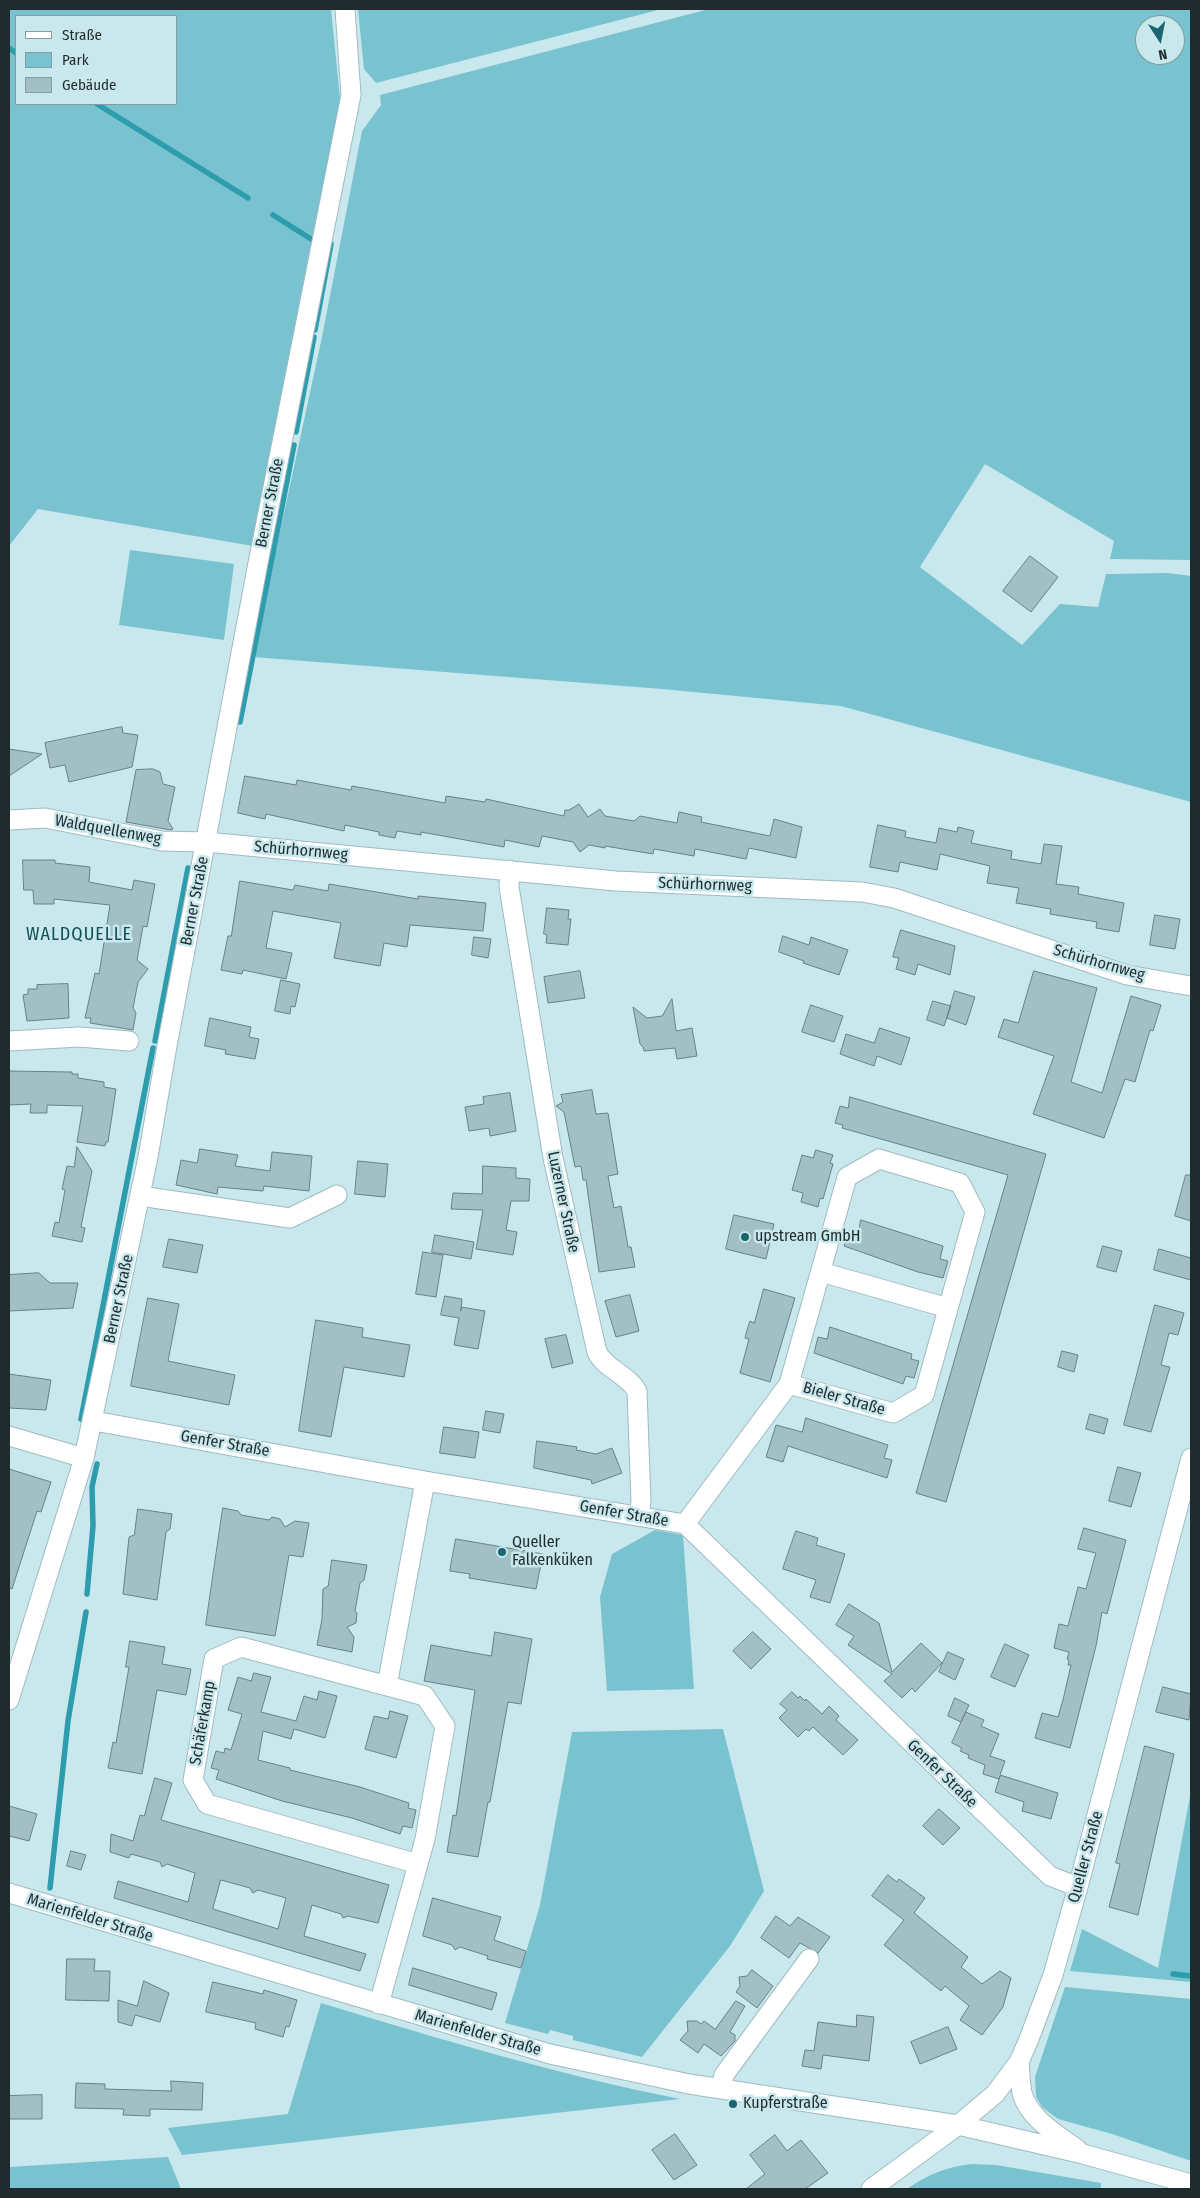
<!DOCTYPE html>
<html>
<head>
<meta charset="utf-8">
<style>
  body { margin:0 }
  #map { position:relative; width:1200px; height:2198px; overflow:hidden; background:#c9e8ed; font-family:"Fira Sans Condensed",sans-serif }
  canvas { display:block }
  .frame { position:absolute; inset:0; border:10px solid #1f2b2d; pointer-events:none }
  .legend { position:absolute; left:15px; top:15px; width:162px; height:90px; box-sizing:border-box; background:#c9e8ed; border:1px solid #859ca0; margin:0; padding:6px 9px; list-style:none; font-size:15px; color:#1f2b2d }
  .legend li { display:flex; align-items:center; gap:10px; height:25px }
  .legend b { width:25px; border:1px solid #859ca0 }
  .north { position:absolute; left:1135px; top:15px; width:50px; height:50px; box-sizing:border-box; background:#c9e8ed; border:1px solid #859ca0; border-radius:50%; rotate:169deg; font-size:14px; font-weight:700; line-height:20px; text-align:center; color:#1f2b2d }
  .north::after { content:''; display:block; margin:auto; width:18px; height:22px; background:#196570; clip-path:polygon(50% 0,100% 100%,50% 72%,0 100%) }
</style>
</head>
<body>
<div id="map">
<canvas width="1200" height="2198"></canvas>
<div class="frame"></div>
<ul class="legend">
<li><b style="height:6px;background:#fff"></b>Straße</li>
<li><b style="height:14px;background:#79c2cf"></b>Park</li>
<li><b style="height:14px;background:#a1bfc4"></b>Gebäude</li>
</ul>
<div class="north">N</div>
</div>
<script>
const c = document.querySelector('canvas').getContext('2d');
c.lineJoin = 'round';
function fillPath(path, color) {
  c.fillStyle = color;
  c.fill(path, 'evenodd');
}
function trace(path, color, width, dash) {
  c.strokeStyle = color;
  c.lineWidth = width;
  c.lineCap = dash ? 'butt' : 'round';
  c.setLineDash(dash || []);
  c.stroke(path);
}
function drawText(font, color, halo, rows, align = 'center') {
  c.font = font + ' "Fira Sans Condensed",sans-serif';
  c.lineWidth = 5;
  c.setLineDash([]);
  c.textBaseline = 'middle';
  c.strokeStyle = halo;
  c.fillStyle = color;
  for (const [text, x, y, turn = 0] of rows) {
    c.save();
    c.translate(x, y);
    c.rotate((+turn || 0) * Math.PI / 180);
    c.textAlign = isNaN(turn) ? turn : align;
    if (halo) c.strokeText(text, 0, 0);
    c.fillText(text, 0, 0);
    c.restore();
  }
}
fillPath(new Path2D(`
  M9,9H331L341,109L253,546L38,509L9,546ZM16,16H176V104H16Z
  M358,9H662L376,83L364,69Z
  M709,9H1191V560L1110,559L1114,541L985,464L920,567L1022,645L1060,604L1098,607L1106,574L1168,573L1191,576V802L841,706L662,689L253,657L322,337L362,131L381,105L380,95ZM1145,25H1175V55H1145Z
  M130,550L234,564L224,640L119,625Z
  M655,1530L683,1535L694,1689L607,1691L600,1597L612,1554Z
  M723,1729L764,1891L730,1946L642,2057L573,2040V2036L550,2030L548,2034L505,2023L540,1905L572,1732Z
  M1191,1791V1982L1070,1971L1082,1929L1158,1968Z
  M1065,1987L1191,1999V2161L1112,2134L1058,2119L1042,2107L1036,2097L1035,2077Z
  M321,2003C440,2039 558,2075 680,2099L182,2155L168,2128L288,2114Z
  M168,2157L181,2189H9V2167Z
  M972,2164L996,2165L1101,2183V2189H907C928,2174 947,2167 972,2164Z`), '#79c2cf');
trace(new Path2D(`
  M9,48L16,53
  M97,104L248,198
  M273,215L311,239
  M315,330L331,244
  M296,432L314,337
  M240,722L294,445
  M155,1041L188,868
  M81,1419L153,1048
  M87,1594L93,1526L92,1487L97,1464
  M50,1888L68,1721L86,1612
  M1173,1974L1191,1976`), '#2d9cac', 5.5);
const building = new Path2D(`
  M1030,556L1058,577L1031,612L1003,591Z
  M122,727L123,733L138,735L132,767L69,782L65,765L50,768L45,743Z
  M9,749L42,754L9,776Z
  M153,769L160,772L163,784L175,787L168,821L173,829L171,830L126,822L136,770Z
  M245,776L296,785L297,780L351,790L352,786L445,803L446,796L485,802L486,799L564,816L565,810H569L579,804L588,817L600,809L605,816L634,821L640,816L677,823L679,812L702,817L701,822L770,836L774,819L802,827L796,858L749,848L746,859L695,849L694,856L654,849L653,854L605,846V848L589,845L580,852L573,842L542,836L539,847L505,840L504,847L421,832V835L397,831L395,838L379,835V832L345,825L344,831L266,814L265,819L238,813Z
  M878,825L906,831L905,837L936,843L939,828L957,832L958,827L974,831L971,843L1012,851L1011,859L1041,864L1044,844L1062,846L1056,884L1079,887L1078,894L1124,903L1119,932L1096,928L1097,922L1050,914L1051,909L1016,903L1019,888L987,883L990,866L940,854L937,870L900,862L898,872L870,867Z
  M23,860H55V863L90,867L89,882L132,890L134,880L155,884L147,927L143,926L137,960L148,969L138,982L133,1008L136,1013L133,1030L90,1023L91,1018H85L95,973L99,974L110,905L54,899V904H34L33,890H24Z
  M240,881L293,890L295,885L328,891L329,884L418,899V896L486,903L483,931L410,925L407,947L384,943L380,966L334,958L341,923L273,911L266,948L292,953L286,979L243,970L242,974L221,970L228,936H231Z
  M547,908L569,910L568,919H571L568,945L546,943L547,935L544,934Z
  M1155,915L1180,919L1175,949L1150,945Z
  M901,930L955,946L950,975L918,964L915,975L896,969L899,958L893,957Z
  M783,936L809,945L811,937L848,950L839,975L803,963L804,961L779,952Z
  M474,937L491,939L488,958L472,955Z
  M580,971L585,998L548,1003L544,977Z
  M1034,971L1097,988L1071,1082L1102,1093L1131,996L1161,1005L1153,1031L1150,1030L1135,1082L1125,1079L1104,1138L1033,1114L1054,1056L998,1037L1004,1019L1018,1023Z
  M281,980L300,984L295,1007L291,1006L290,1014L275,1011Z
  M68,984L69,1018L27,1021L23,995L28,994V989H37V985Z
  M955,991L975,997L966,1025L947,1018Z
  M672,999L676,1031L692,1028L697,1056L677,1059L675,1048L644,1051L643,1047L640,1044L633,1007L647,1018L662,1016Z
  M933,1001L951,1006L944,1026L927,1020Z
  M811,1005L843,1016L834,1042L802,1032Z
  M210,1018L251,1027L249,1037L259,1039L255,1059L225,1054L226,1050L205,1046Z
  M880,1028L910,1038L901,1065L877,1056L874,1066L840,1054L846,1034L874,1043Z
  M9,1071L72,1072V1074H78V1078L104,1082V1087L116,1089L108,1142H106L105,1146L77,1142L83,1106L47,1105V1113H30L31,1104L9,1105Z
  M592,1090L596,1114L608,1113L618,1174L608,1176L614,1208L621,1206L628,1247H631L635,1267L599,1272L586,1180H583L581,1166L575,1167L564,1112L556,1106L563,1102L561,1095Z
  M510,1093L516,1131L490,1136L489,1128L469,1131L465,1107L484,1104L483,1097Z
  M850,1097L1046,1154L946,1502L916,1493L1008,1175L842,1128L843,1125L835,1123L840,1106L848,1108Z
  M77,1147L92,1171L81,1227L85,1228L82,1242L52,1236L55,1222L59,1223L65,1190L62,1189L67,1166L74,1167Z
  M200,1149L238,1155L235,1166L270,1171L272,1152L312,1156L309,1191L264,1186L263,1191L218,1187L217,1194L176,1185L181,1160L197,1163Z
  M816,1150L833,1155L830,1163L833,1164L823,1199L820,1198L818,1207L801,1202L803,1193L792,1190L802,1155L813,1158Z
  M358,1161L388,1164L385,1197L355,1194Z
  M483,1166L516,1168V1178L530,1179L529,1201H511L506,1230L517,1232L513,1255L476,1249L483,1210L451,1209L453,1193L482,1194Z
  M1186,1175H1191V1221L1175,1216Z
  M734,1215L774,1224L766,1259L726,1249Z
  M861,1220L943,1246L940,1259L948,1261L943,1278L918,1272L844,1246L849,1230L858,1232Z
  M435,1235L474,1242L471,1259L432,1252Z
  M169,1239L203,1245L197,1273L163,1267Z
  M1103,1246L1122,1251L1116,1272L1097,1267Z
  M1159,1249L1191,1258V1280L1154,1270Z
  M423,1252L443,1255L436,1297L416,1294Z
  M39,1273L50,1283H78L73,1308L9,1311V1275Z
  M764,1289L795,1298L770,1382L740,1373L749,1339L745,1338L747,1330L750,1321L754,1323Z
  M630,1295L639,1331L616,1337L605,1301Z
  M445,1296L462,1299L461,1311V1307L485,1311L478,1349L454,1345L459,1318L441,1315Z
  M148,1298L179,1304L168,1361L235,1375L229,1405L131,1386Z
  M1155,1305L1184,1313L1178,1335L1169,1333L1161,1365L1170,1367L1151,1432L1124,1425Z
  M316,1320L363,1328L362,1337L410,1345L404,1377L344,1367L331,1437L299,1431Z
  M830,1327L912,1354L911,1359L919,1361L914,1378L906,1376L903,1384L814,1353L818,1337L827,1339Z
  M566,1335L573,1363L552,1368L545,1339Z
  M1062,1351L1078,1355L1074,1372L1058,1367Z
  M9,1374L51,1380L46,1410L9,1408Z
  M486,1411L504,1414L500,1433L483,1430Z
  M1090,1414L1108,1419L1104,1434L1086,1429Z
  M806,1418L888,1445L884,1458L892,1460L887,1478L788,1446L783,1462L766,1457L776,1425L802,1432Z
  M444,1427L479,1432L475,1458L440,1453Z
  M537,1441L577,1447L576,1450L596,1454L612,1448L622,1473L592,1484L591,1480L534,1468Z
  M1118,1467L1141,1473L1131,1507L1109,1501Z
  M9,1469L51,1482L41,1512L37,1511L12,1589L9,1588Z
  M223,1508L238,1511L241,1515L269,1520L272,1517L280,1519L285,1527L295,1521L309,1523L303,1557L289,1555L275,1636L206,1625Z
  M138,1509L172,1514L170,1529L166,1532L157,1600L123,1594L129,1537L134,1535Z
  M1084,1528L1126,1540L1107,1614L1102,1612L1096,1646L1070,1748L1035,1738L1042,1713L1058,1717L1063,1700L1071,1665H1068L1069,1660L1067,1659L1069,1652L1054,1648L1059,1624L1068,1626L1078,1587L1086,1589L1095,1556L1096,1553L1078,1549Z
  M796,1531L818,1538L816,1545L845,1554L830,1603L810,1597L816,1580L783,1569Z
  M456,1539L543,1554L536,1589L469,1578L470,1574L450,1571Z
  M332,1560L367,1565L364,1580L360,1583L355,1611L357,1613L356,1623L347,1627L354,1637L352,1652L317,1645L322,1619L323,1589L328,1586Z
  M849,1604L879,1623L892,1672L921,1643L942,1663L915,1692L912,1688L902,1698L884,1681L892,1674L848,1645L854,1636L836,1625Z
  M495,1632L532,1639L521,1704L508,1702L490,1802H488L478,1857L447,1852L453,1815L456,1816L475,1690L424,1681L431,1645L491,1656Z
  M753,1632L771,1649L751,1669L733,1651Z
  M130,1641L165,1647L162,1664L191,1669L186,1695L157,1690L142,1774L108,1768L113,1742L116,1743L129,1667H126Z
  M1005,1644L1029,1655L1015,1687L991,1677Z
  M948,1652L964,1659L955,1680L939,1672Z
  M254,1673L271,1677L261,1712L296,1721L304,1696L317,1700L319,1691L337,1696L325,1738L294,1729L291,1739L263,1731L258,1760L290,1768V1770L360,1787L409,1803L408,1808L416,1810L412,1828L403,1826L400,1834L352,1818L282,1801L216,1779L219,1770L211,1768L216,1751L224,1753L225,1748L231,1750L242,1714L228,1710L238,1677L251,1681Z
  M1163,1687L1191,1694L1189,1720L1156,1712Z
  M792,1692L798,1698L800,1696L805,1701L806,1699L822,1714L829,1706L839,1716L836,1720L858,1740L843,1755L813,1727L809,1731L806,1729L798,1737L779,1718L787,1710L780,1704Z
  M955,1698L969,1705L961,1722L948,1716Z
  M390,1711L408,1716L396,1758L365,1749L374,1716L388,1719Z
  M966,1712L984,1720L981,1726L999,1734L990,1756L1005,1761L1000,1775L1058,1793L1051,1819L1022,1811L1024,1802L995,1792L1000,1776L999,1779L983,1774L985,1765L968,1758L969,1755L960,1751L962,1748L952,1743Z
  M1145,1746L1174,1754L1138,1915L1109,1907L1120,1864L1116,1863Z
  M155,1778L172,1783L161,1820L389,1885L378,1923L348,1916L343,1918L341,1914L312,1905L304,1936L366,1954L360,1971L114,1898L118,1881L188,1902L195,1873L167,1864L162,1867L160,1862L131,1854L129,1858L110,1852L111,1834L133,1841L140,1815L144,1816ZM221,1880L250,1888L253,1893L258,1890L286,1898L278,1929L213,1909Z
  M9,1806L37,1814L29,1841L9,1836Z
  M939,1809L960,1828L943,1845L923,1826Z
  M71,1851L86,1855L81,1870L67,1866Z
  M888,1875L897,1882L899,1879L925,1898L914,1913L968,1957L961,1967L982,1984L1000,1971L1011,1978L1003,2007L982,2035L960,2020L969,2006L945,1986L941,1991L884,1945L904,1920L872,1896Z
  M433,1898L501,1917L494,1940L526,1951L521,1968L487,1959L488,1956L460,1947L455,1950L452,1945L423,1936Z
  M776,1916L790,1926L798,1917L830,1937L818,1953L800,1943L789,1958L761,1938Z
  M67,1959H95L94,1971H110L109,2001L66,2000Z
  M413,1968L497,1993L492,2010L409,1985Z
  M752,1970L773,1986L757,2008L736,1992L740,1986L739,1977L747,1976Z
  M144,1981L169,1993L160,2022L135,2015L132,2026L118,2022V2000L137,2006Z
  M213,1982L263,1994L264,1990L297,2000L289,2027L286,2026L283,2037L255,2029L256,2023L206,2012Z
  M736,2001L745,2006L730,2032L735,2035V2041L721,2056L704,2044L698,2053L680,2040L688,2031L687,2021H697L701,2024L704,2021L715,2029Z
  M857,2015L874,2017L869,2061L823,2055L821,2069L802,2066L805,2050L814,2051L818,2022L856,2027Z
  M948,2027L957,2049L920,2064L911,2042Z
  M171,2081L203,2083L202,2110L150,2109V2116L123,2115L124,2109L75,2108L76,2083L105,2084V2089L171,2091Z
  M42,2095V2119H9V2096Z
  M675,2134L697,2165L674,2180L652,2150Z
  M775,2135L787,2151L801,2140L828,2173L805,2189H746L765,2174L750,2155Z`);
fillPath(building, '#a1bfc4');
trace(building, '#668287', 1);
const minor = new Path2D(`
  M9,820L45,818L162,841L206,842L616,881L862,892L894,898L1127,975L1191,986
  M510,870L509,887L553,1158L597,1352C605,1369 627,1374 637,1391L641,1501L639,1516
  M9,1041L79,1037L129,1041
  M140,1196L290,1218L337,1195
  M821,1272L948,1308
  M94,1421L425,1481L685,1524L1050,1876L1078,1887
  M9,1436L84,1458
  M685,1524L789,1384L847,1177L879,1159L960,1183L975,1212L924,1395L893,1413L789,1384
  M387,1686L425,1481
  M9,1700L84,1458L148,1157L167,1046L258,563L351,95L345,9
  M9,1893L550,2054L689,2084L958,2125L1083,2154L1191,2184
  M379,2004L425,1839L445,1726L425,1696L241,1647L214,1659L193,1780L207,1804L418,1864
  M1019,2062C1020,2072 1020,2083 1022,2093C1029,2119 1058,2135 1078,2150
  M721,2089L724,2075L809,1959
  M871,2189L958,2125L995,2094L1019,2062L1029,2039L1053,1975L1078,1887L1191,1458`);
trace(minor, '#9ebbc1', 21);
trace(minor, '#fff', 19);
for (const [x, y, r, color] of [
  [745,1237,5,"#196570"],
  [502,1552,5,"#196570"],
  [733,2104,5,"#196570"]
]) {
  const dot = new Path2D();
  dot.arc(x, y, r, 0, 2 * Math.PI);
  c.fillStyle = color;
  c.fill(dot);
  trace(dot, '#c9e8ed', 2);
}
drawText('16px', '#1f2b2d', '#c9e8ed', [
  ["Berner Straße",270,503,-79],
  ["Waldquellenweg",108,830,10],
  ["Schürhornweg",301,851,5],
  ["Schürhornweg",705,885,2],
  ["Berner Straße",195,901,-79],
  ["Schürhornweg",1099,963,16],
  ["Luzerner Straße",563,1202,78],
  ["Berner Straße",119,1299,-78],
  ["Bieler Straße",844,1399,16],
  ["Genfer Straße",225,1444,10],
  ["Genfer Straße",624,1514,10],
  ["Schäferkamp",203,1723,-80],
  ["Genfer Straße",942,1774,44],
  ["Queller Straße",1086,1857,-75],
  ["Marienfelder Straße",90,1918,17],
  ["Marienfelder Straße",478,2033,16]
]);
drawText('16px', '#1f2b2d', '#c9e8ed', [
  ["upstream GmbH",755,1237],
  ["Queller",512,1543],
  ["Falkenküken",512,1561],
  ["Kupferstraße",743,2104]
], 'left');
c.letterSpacing = '1px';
drawText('18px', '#134f58', '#c9e8ed', [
  ["WALDQUELLE",79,935]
]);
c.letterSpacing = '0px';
</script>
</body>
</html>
